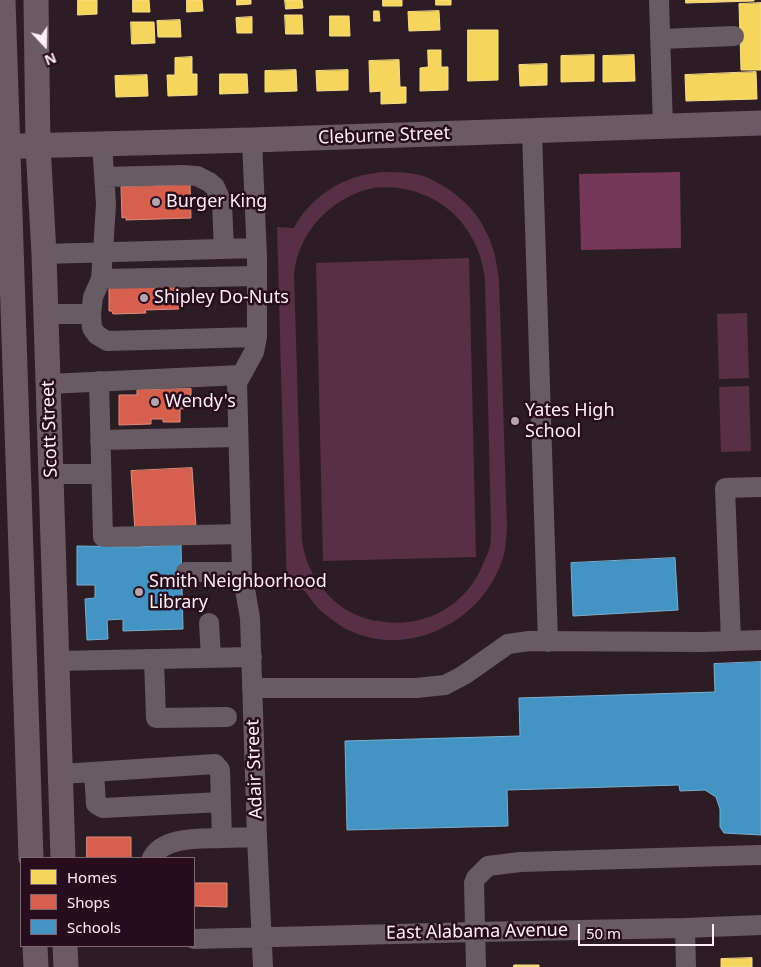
<!DOCTYPE html>
<html>
<head>
<meta charset="utf-8">
<style>
  body { margin:0 }
  #map { position:relative; width:761px; height:967px; overflow:hidden; background:#2c1d25; font-family:"Noto Sans",sans-serif }
  canvas { display:block }
  .legend { position:absolute; left:20px; top:857px; width:175px; height:90px; box-sizing:border-box; background:#280e1c; border:1px solid #7e6873; margin:0; padding:6px 9px; list-style:none; font-size:15px; color:#ffeff6 }
  .legend li { display:flex; align-items:center; gap:10px; height:25px }
  .legend b { width:25px; border:1px solid #7e6873 }
  .north { position:absolute; left:20px; top:20px; width:50px; height:50px; -webkit-text-stroke:4px #280e1c; paint-order:stroke; rotate:159deg; font-size:14px; font-weight:700; line-height:20px; text-align:center; color:#ffeff6 }
  .north::after { content:''; display:block; margin:auto; width:18px; height:22px; background:#ffeff6; clip-path:polygon(50% 0,100% 100%,50% 72%,0 100%) }
  .scale { position:absolute; left:578px; top:924px; width:136px; height:22px; box-sizing:border-box; border:2px solid #ffeff6; border-top:0; padding-left:6px; font-size:15px; line-height:18px; white-space:nowrap; color:#ffeff6; -webkit-text-stroke:4px #280e1c; paint-order:stroke }
</style>
</head>
<body>
<div id="map">
<canvas width="761" height="967"></canvas>
<ul class="legend">
<li><b style="height:14px;background:#f6d55c"></b>Homes</li>
<li><b style="height:14px;background:#d6604d"></b>Shops</li>
<li><b style="height:14px;background:#4393c3"></b>Schools</li>
</ul>
<div class="north">N</div>
<div class="scale">50 m</div>
</div>
<script>
const c = document.querySelector('canvas').getContext('2d');
c.lineJoin = 'round';
function fillPath(path, color) {
  c.fillStyle = color;
  c.fill(path, 'evenodd');
}
function trace(path, color, width, dash) {
  c.strokeStyle = color;
  c.lineWidth = width;
  c.lineCap = dash ? 'butt' : 'round';
  c.setLineDash(dash || []);
  c.stroke(path);
}
function drawText(font, color, halo, rows, align = 'center') {
  c.font = font + ' "Noto Sans",sans-serif';
  c.lineWidth = 5;
  c.setLineDash([]);
  c.textBaseline = 'middle';
  c.strokeStyle = halo;
  c.fillStyle = color;
  for (const [text, x, y, turn = 0] of rows) {
    c.save();
    c.translate(x, y);
    c.rotate((+turn || 0) * Math.PI / 180);
    c.textAlign = isNaN(turn) ? turn : align;
    if (halo) c.strokeText(text, 0, 0);
    c.fillText(text, 0, 0);
    c.restore();
  }
}
fillPath(new Path2D(`
  M381,172C394,172 407,172 420,175C430,178 439,183 448,189C481,211 495,241 499,280L507,528C506,538 506,549 503,558C484,619 413,658 353,632C340,627 328,617 318,608C313,603 309,596 304,590H287L277,227L294,228C305,206 327,188 350,179C360,175 371,174 381,172ZM389,187C399,188 409,189 419,193C457,206 481,240 485,280L491,527C491,533 491,540 490,546C489,552 485,558 483,564C467,604 428,627 385,622C357,619 337,608 320,585C310,572 304,556 302,540L294,276C297,233 331,197 373,188C378,187 384,188 389,187Z
  M469,258L476,557L323,561L316,263Z
  M747,313L749,378L719,379L717,314Z
  M749,386L751,451L721,452L719,387Z`), '#592f44');
fillPath(new Path2D(`
  M680,172L681,248L581,250L579,174Z`), '#773759');
const homes = new Path2D(`
  M78,0H97V14L78,15Z
  M133,0H149L150,12H133Z
  M187,0H202L203,11L187,12Z
  M237,0H251V4L237,5Z
  M285,0H302L303,8L286,9Z
  M383,0H402V6H383Z
  M436,0H451V5H436Z
  M686,0H754V1L686,3Z
  M761,3V70H741L739,4Z
  M374,11H379L380,21H374Z
  M439,11L440,30L409,31L408,12Z
  M285,15H302L303,34H286Z
  M330,16H349L350,36H330Z
  M252,17V33H237L236,18Z
  M180,20L181,37H158L157,21Z
  M131,22H154L155,43L132,44Z
  M468,30H498V80L468,81Z
  M428,50H441V67H448V90L420,91V68L428,67Z
  M594,55V81L561,82V56Z
  M634,55L635,81L603,82V56Z
  M192,57V74H197V95L168,96L167,75H175V58Z
  M399,60L400,87H406V103L381,104V91L370,92L369,61Z
  M547,64V85L520,86L519,65Z
  M296,70L297,91L265,92V71Z
  M348,70V90L317,91L316,71Z
  M756,72L757,99L686,101L685,75Z
  M220,74H247L248,93L220,94Z
  M147,75L148,96L116,97L115,76Z
  M752,958V967H721V959Z
  M514,965H539V967H514Z`);
fillPath(homes, '#f6d55c');
trace(homes, '#f9dd8a', 1);
const shops = new Path2D(`
  M190,185L191,218L126,220V217L122,218L121,187Z
  M178,286L179,309L145,310L146,313L113,314L112,311H109V288Z
  M191,389V408L180,409V422H163V419H151V424L119,425V395H137V390Z
  M192,468L196,527L135,531L131,471Z
  M87,837H131V858H87Z
  M194,883H227V907L194,906Z`);
fillPath(shops, '#d6604d');
trace(shops, '#e28b80', 1);
const schools = new Path2D(`
  M181,545L183,629L123,631V619L107,620L108,639L87,640L85,599L95,598V585H77V546L137,547Z
  M675,558L678,610L573,616L571,563Z
  M761,662V835L724,833L720,827V809L716,797L705,790L680,791L679,785L507,790L508,826L347,830L345,741L520,736L519,698L715,692L714,664Z`);
fillPath(schools, '#4393c3');
trace(schools, '#7bafd2', 1);
trace(new Path2D(`
  M659,0L663,127
  M661,39L734,36
  M532,131L548,642
  M102,144L106,204L103,252L101,279L93,297L91,314L92,328L97,335L107,341L257,337V257L252,140
  M105,177L183,175L197,176L209,182L215,187L222,203L224,249
  M44,254L256,248
  M101,279L257,276
  M46,314H91
  M257,337L254,352L237,383L242,572L250,618L257,837L263,967
  M99,381L103,537L241,534
  M48,384L241,375
  M100,440L238,437
  M51,474H101
  M186,572H242
  M209,623L211,658
  M731,641L725,488L761,487
  M154,659L156,718L227,717
  M57,661L252,657
  M252,688H416L445,685L464,675L508,644L529,641L702,642L761,640
  M94,772L96,804L103,808L221,802
  M61,774L215,764L220,770L222,838L257,837
  M152,858C164,836 200,839 222,838
  M685,928L686,967
  M194,939L475,932L685,928L761,925
  M476,967L474,883L476,878L488,866L520,862L761,855`), '#685b61', 20);
trace(new Path2D(`
  M3,0L31,858
  M36,0L38,146L44,254L63,858
  M21,146L252,140L761,123
  M35,946L36,967
  M65,946L66,967`), '#6a5b62', 25);
for (const [x, y, r, color] of [
  [156,202,5,"#b5a6ad"],
  [144,298,5,"#b5a6ad"],
  [155,402,5,"#b5a6ad"],
  [515,421,5,"#b5a6ad"],
  [139,592,5,"#b5a6ad"]
]) {
  const dot = new Path2D();
  dot.arc(x, y, r, 0, 2 * Math.PI);
  c.fillStyle = color;
  c.fill(dot);
  trace(dot, '#280e1c', 2);
}
drawText('18px', '#ffeff6', '#280e1c', [
  ["Cleburne Street",384,136,-2],
  ["Scott Street",50,429,-92],
  ["Adair Street",255,769,-92],
  ["East Alabama Avenue",477,932,-1]
]);
drawText('18px', '#ffeff6', '#280e1c', [
  ["Burger King",166,202],
  ["Shipley Do-Nuts",154,298],
  ["Wendy's",165,402],
  ["Yates High",525,411],
  ["School",525,432],
  ["Smith Neighborhood",149,582],
  ["Library",149,603]
], 'left');
</script>
</body>
</html>
